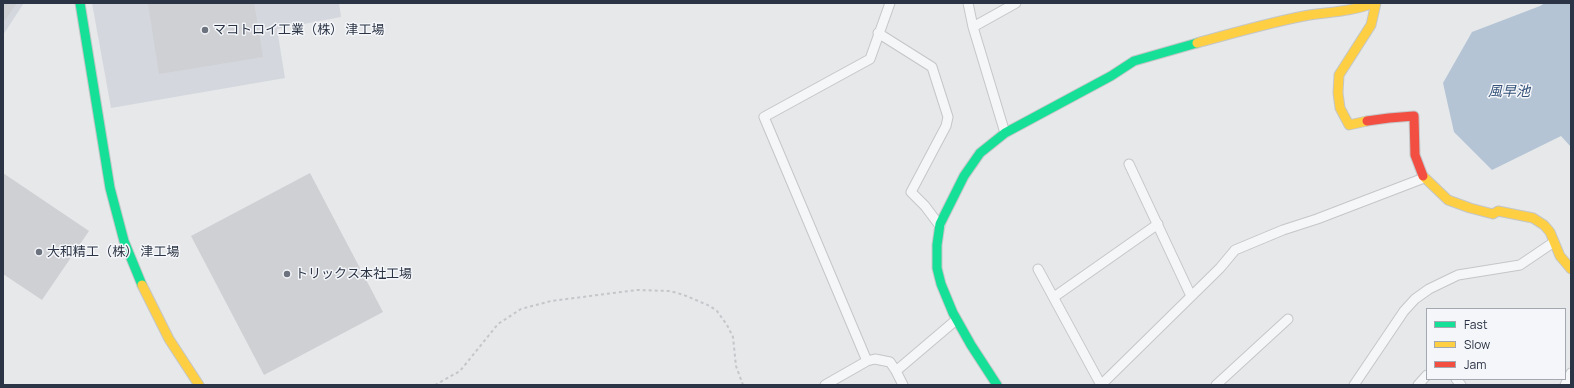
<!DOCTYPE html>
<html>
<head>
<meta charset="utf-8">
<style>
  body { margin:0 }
  #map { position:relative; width:1574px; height:388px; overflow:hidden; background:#e6e8ea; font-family:Manrope,sans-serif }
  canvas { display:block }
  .frame { position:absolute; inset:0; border:4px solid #2b3445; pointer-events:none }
  .legend { position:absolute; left:1426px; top:308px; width:140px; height:72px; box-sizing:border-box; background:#f4f6f9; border:1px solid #a4a8b1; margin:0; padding:5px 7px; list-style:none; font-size:12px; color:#2b3445 }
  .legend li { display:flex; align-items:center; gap:8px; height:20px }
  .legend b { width:20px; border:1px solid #a4a8b1 }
</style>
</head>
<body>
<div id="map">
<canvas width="1574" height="388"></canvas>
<div class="frame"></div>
<ul class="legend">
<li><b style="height:5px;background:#16e098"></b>Fast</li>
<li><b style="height:5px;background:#ffcf43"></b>Slow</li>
<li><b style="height:5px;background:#f24e42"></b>Jam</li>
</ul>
</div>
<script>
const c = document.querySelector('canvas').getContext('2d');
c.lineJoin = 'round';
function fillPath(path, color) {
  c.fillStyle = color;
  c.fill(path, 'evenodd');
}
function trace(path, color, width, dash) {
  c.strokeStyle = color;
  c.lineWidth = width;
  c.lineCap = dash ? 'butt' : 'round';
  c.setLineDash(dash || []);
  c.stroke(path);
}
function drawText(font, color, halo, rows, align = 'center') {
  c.font = font + ' Manrope,"Noto Sans JP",sans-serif';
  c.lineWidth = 3;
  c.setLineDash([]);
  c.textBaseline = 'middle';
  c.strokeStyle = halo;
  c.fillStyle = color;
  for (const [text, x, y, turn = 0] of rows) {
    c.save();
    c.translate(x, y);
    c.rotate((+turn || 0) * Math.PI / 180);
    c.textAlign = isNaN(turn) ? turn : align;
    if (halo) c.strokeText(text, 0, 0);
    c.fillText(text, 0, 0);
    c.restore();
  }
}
fillPath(new Path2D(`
  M3,3H24L3,35Z
  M92,3H339L341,17L277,29L285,78L111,108Z`), '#d4d7dd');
fillPath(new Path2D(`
  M1545,3H1571V147L1561,136L1492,170L1454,132L1443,83L1472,32L1540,6Z`), '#b4c4d5');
fillPath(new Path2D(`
  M3,3H17L3,23Z
  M148,3H254L263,57L159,74Z
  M3,173L89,231L42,300L3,274Z
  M310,173L383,312L264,375L191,236Z`), '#ced0d3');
const street = new Path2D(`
  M968,3L973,27L1005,133
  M973,27L1016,3
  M878,33L932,67L948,117L946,126L911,192L925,206L940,226
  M1129,164L1191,296
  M1038,269L1101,385
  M1054,297L1158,224
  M867,361L764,117L870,59L890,3
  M896,371L956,320
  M1456,379L1461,385
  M825,385L867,361L875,359L890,362L896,371L903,385
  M1101,385L1220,268L1235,250L1283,230L1317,219L1424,178
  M1216,385L1288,319
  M1354,385L1404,311L1415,299L1429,289L1458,275L1520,265L1554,242
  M1418,385L1427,375
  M1565,385L1571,373`);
const fast = new Path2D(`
  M80,3L110,188L124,241L142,285
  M997,385L971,345L953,313L941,284L937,268V245L940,224L964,176L980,153L1005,133L1111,76L1134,61L1197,43`);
const slow = new Path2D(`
  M1197,43C1233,33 1268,23 1304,16C1327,12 1351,12 1373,3
  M1367,121L1349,125L1340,108L1338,93L1339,75L1371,25L1376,3
  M1423,176L1448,200L1470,208L1493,214L1498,211L1533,218L1544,225L1550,232L1560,256L1571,269
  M142,285L169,339L199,385`);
const jam = new Path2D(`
  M1367,121L1389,118L1414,116L1415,155L1423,176`);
trace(street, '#c4c6c8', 11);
trace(fast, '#c4c6c8', 11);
trace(slow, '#c4c6c8', 11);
trace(jam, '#c4c6c8', 11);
trace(new Path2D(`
  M435,385L460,371L498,324L521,309L551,301L637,290L670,291L684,295L710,306L717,311L727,325L733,337L736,366L743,385`), '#c5c6ca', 2, [3, 3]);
trace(street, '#f5f6f7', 9);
trace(fast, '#16e098', 9);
trace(slow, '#ffcf43', 9);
trace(jam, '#f24e42', 9);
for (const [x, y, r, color] of [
  [205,30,4,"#6c737f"],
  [39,252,4,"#6c737f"],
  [287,274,4,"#6c737f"]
]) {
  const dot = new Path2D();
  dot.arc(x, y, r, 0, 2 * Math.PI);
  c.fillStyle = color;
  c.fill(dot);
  trace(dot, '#f4f6f9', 1.5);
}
drawText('13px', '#2b3445', '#f4f6f9', [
  ["マコトロイ工業（株） 津工場",213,30],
  ["大和精工（株） 津工場",47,252],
  ["トリックス本社工場",295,274]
], 'left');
drawText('italic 14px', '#34527a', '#f4f6f9', [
  ["風早池",1509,92]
]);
</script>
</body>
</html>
